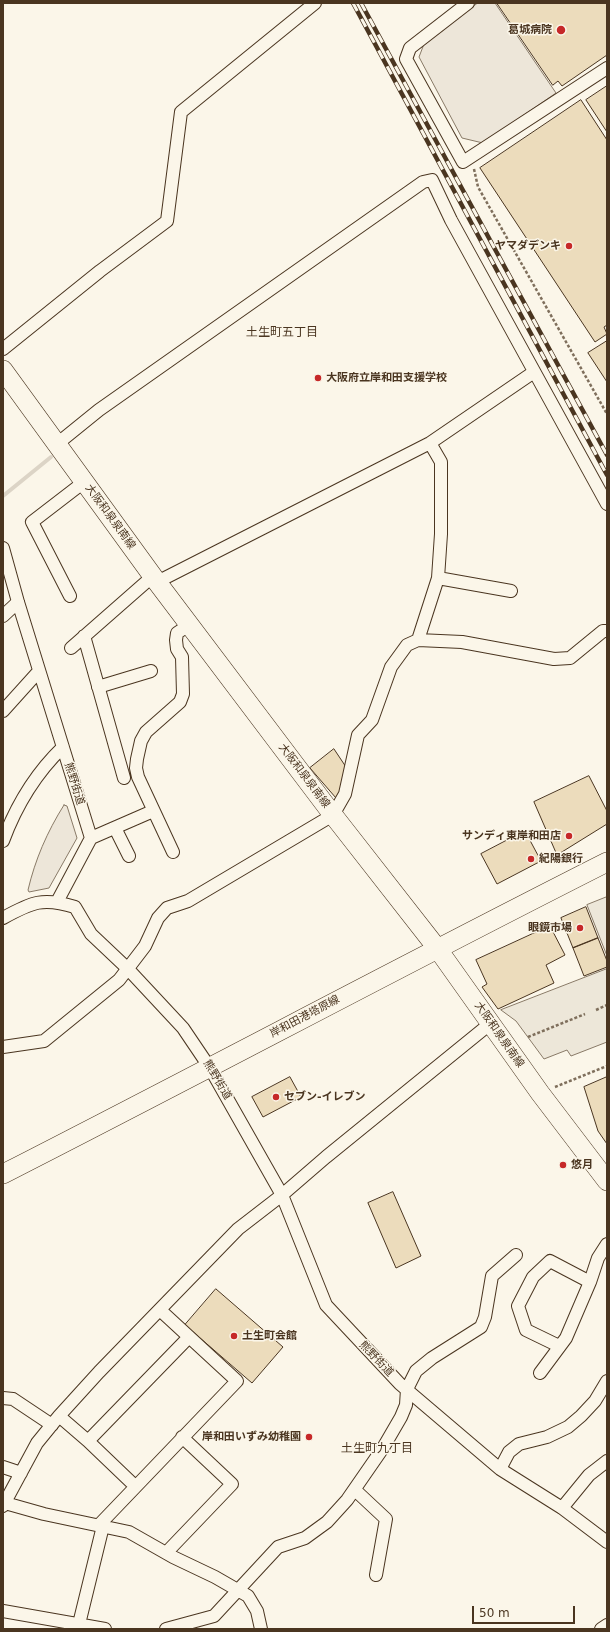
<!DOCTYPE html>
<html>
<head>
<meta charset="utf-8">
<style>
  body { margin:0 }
  #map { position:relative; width:610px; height:1632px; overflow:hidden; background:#fbf6e9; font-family:"DejaVu Sans",sans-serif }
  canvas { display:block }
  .frame { position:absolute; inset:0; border:4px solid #4a3520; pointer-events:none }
  .scale { position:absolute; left:472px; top:1606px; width:103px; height:18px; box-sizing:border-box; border:2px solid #4a3520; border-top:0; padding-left:5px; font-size:12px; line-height:14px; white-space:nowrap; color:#4a3520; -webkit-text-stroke:3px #fbf6e9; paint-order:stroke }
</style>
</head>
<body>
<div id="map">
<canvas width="610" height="1632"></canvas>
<div class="frame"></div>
<div class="scale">50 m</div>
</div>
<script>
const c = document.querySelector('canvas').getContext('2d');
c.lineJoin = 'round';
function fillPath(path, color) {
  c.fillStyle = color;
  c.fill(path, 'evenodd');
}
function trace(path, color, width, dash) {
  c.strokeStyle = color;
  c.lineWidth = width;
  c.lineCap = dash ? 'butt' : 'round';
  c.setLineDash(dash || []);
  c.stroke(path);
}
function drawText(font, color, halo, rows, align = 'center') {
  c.font = font + ' "DejaVu Sans","Noto Sans JP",sans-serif';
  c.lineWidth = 3;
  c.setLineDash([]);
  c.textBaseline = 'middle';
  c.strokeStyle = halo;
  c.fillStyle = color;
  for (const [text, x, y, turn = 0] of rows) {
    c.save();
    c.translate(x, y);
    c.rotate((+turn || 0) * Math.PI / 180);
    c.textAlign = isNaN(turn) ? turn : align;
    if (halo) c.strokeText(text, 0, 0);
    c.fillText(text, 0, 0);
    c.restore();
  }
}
const green = new Path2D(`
  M478,3H495L556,93L483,143L462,138L419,57L424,44Z
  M64,805L67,806L77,838L49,888L29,892L28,890C35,860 47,832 64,805Z`);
fillPath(green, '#ede6d9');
trace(green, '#887966', 1);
const parking = new Path2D(`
  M607,897V956L587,905Z
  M607,969V1042L571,1056L567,1050L544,1059L516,1021L501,1010Z`);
fillPath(parking, '#ede7d9');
trace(parking, '#887966', 1);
trace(new Path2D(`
  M3,496L51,457`), '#dcd4c6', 4);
const building = new Path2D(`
  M497,3H607V55L562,86L558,81L553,85Z
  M607,86V132L586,100Z
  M581,100L607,140V325L604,327L607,334L595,342L480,168Z
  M607,341V382L588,353Z
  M334,749L346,767L342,791L336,798L310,768Z
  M589,776L607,811V824L557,855L534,802Z
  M525,831L541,861L497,884L481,854Z
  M586,907L598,938L573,948L561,918Z
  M550,926L565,955L546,965L554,983L498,1009L482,987L487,984L476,960Z
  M598,938L607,961V967L584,976L573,948Z
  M290,1077L301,1097L263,1117L252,1097Z
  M607,1077V1144L598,1131L584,1087Z
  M393,1192L421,1256L396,1268L368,1203Z
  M216,1289L283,1347L252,1383L185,1325Z`);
fillPath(building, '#ecdcbc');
trace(building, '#4a3520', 1);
const street = new Path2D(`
  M468,3L410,48L406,59L463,162L607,68
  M3,349L100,271L167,221L181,112L315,3
  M57,444L99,410L423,182L432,180L451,220L607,504
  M3,548L18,602L91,838L57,902
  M438,578L511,591
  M157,582L430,443L534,372
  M70,596L32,522L84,482
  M3,616L18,602
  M84,636L124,778
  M418,640L438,578L441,534V462L430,443
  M71,648L153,576
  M98,687L151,671
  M3,711L39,671
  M115,828L129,856
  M91,838L153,811
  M3,841C16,806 36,773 63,747
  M173,852L138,777L136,768L137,759L141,741L146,732L180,702L183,694L182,657L177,649L176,640L177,633L189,625
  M3,918C32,902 43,897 75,907L91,934L128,969L183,1028L210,1068L282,1195L326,1305L400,1384L500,1469L562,1508L607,1542
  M3,1047L44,1041L119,980L145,946L158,918L167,908L188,901L333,815L345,794L358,735L372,720L391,667L407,645L418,640L462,642L554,659L570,658L603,631H607
  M559,1346L526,1330L518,1306L533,1277L550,1261L590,1282
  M540,1373L566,1338L590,1282L598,1258L607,1244
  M3,1398L13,1399L52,1425
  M59,1416L88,1441L135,1486
  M88,1441L189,1337
  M3,1467L21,1473
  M500,1469L509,1452L519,1444L547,1437L568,1427L581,1416L595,1401L607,1381
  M355,1490L386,1519L376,1575
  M5,1503L44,1514L129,1532L173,1557L215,1577L248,1596L257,1611L261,1629
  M3,1506L37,1443L59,1416L99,1372L238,1229L282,1195L326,1157L491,1023
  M562,1508L589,1475L607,1461
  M99,1525L237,1381L160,1310
  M166,1553L232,1484L182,1437
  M3,1611L105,1629
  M79,1624L103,1526
  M166,1629L214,1616L278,1547L305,1538L327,1522L347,1500L383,1448L401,1417L406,1405L407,1389L416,1371L432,1358L481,1327L485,1317L492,1276L516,1255
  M601,1629L607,1625`);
const primary = new Path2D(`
  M3,370L157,582L333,815L437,948L540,1093L607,1181
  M3,1174C205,1071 405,964 607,862`);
trace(street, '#4a3520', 14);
trace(primary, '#4a3520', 20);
trace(new Path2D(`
  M474,169L478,187L607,414
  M596,1010L607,1005
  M528,1037L585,1014
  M555,1087L607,1066`), '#7f6f5c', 2.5, [3, 2]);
trace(street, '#fbf6e9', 12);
trace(primary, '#fbf6e9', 19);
const rail = new Path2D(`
  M353,3L607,475
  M361,3L607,455`);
trace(rail, '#4a3520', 4.5);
trace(rail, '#fbf6e9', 3, [9]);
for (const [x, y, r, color] of [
  [561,30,5,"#c62828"],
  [569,246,4,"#c62828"],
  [318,378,4,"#c62828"],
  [569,836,4,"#c62828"],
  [531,859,4,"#c62828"],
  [580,928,4,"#c62828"],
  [276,1097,4,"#c62828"],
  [563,1165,4,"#c62828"],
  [234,1336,4,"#c62828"],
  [309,1437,4,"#c62828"]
]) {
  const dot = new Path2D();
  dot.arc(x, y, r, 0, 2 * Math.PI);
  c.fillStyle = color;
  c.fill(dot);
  trace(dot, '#fbf6e9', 1.5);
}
drawText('bold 11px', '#4a3520', '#fbf6e9', [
  ["葛城病院",552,30],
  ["ヤマダデンキ",561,246],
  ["大阪府立岸和田支援学校",326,378,"left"],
  ["サンディ東岸和田店",561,836],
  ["紀陽銀行",539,859,"left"],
  ["眼鏡市場",572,928],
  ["セブン-イレブン",284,1097,"left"],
  ["悠月",571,1165,"left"],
  ["土生町会館",242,1336,"left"],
  ["岸和田いずみ幼稚園",301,1437]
], 'right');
drawText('11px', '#4a3520', '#fbf6e9', [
  ["大阪和泉泉南線",110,517,54],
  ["大阪和泉泉南線",304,776,53],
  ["熊野街道",74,784,73],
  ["岸和田港塔原線",305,1017,-28],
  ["大阪和泉泉南線",499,1035,55],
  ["熊野街道",217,1080,59],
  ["熊野街道",376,1359,46]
]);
drawText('12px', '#4a3520', '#fbf6e9', [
  ["土生町五丁目",282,333],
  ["土生町九丁目",377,1449]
]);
</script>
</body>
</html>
